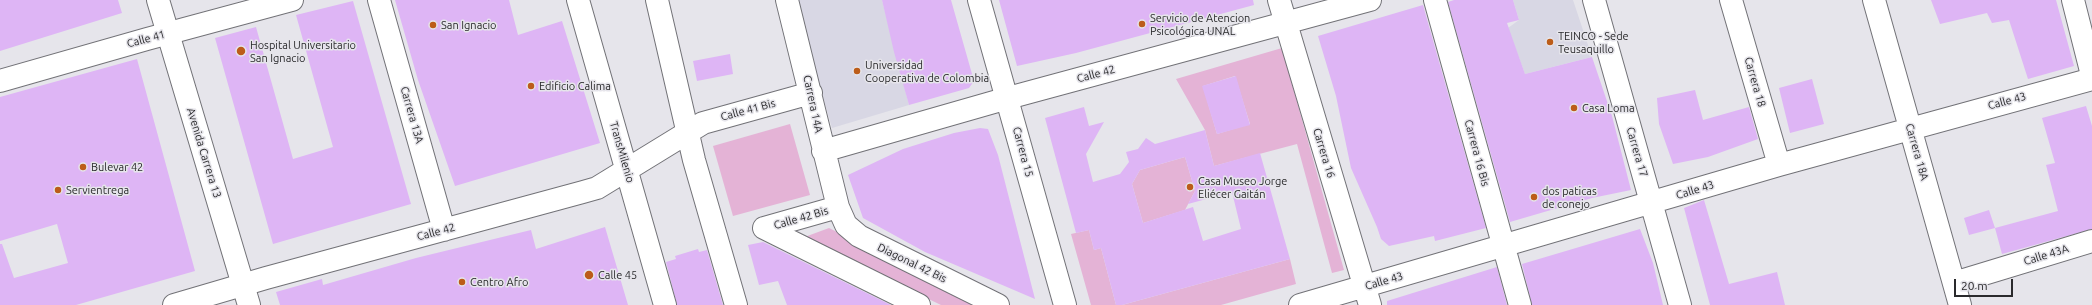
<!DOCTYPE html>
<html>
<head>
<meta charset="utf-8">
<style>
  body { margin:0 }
  #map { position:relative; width:2092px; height:305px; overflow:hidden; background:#e6e5eb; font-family:Ubuntu,sans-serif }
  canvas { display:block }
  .scale { position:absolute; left:1954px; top:279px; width:59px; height:18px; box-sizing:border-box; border:2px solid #2a2a2c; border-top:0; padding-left:5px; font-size:12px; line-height:14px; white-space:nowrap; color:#2a2a2c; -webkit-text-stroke:3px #e6e5eb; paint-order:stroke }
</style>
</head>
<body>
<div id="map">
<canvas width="2092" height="305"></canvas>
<div class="scale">20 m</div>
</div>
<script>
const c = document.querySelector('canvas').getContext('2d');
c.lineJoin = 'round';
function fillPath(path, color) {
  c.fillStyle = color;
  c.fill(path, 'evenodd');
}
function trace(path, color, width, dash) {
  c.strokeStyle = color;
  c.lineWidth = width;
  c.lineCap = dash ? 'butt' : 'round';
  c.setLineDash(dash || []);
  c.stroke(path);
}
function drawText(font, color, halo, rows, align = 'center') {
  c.font = font + ' Ubuntu,sans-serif';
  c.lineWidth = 3;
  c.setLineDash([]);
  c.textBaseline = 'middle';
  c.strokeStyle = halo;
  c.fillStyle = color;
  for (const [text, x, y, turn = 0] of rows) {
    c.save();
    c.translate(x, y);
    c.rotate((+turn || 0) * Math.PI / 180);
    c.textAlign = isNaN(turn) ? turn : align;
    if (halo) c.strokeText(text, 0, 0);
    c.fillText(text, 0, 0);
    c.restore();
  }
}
fillPath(new Path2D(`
  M795,0H882L909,105L832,128Z
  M1513,0H1573L1592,57L1525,74L1508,28L1519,20Z`), '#d8d7e4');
fillPath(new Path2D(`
  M1282,48L1344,270L1332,273L1297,144L1214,166L1205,130L1176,79ZM1235,76L1250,124L1217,134L1203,86Z
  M790,124L810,195L733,216L713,146Z
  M1185,157L1195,191L1185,210L1143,223L1132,184L1140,170Z
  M829,228L984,305H941L802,238Z
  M1089,230L1094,250L1101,248L1116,305H1091L1071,234Z
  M1290,259L1296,284L1221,305H1122Z`), '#e4b3d6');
fillPath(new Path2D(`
  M0,0H118L122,13L0,51Z
  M395,0H509L518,35L562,21L600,143L455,186L418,80Z
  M882,0H951L974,81L969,88L909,105L894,52Z
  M999,0H1253L1254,5L1076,53L1017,66Z
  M1454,0H1513L1519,20L1507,23L1525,74L1592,57L1612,116L1631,190L1592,198L1510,222L1448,2Z
  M1931,0H2056L2074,66L2028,79L2009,20L1992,23L1987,13L1940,24Z
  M353,1L411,204L273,244L215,38L256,27L293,159L333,147L296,15Z
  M1423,5L1486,228L1435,241L1434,236L1389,246L1381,239L1377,227L1351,168L1336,96L1318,36Z
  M730,54L733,74L697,81L693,61Z
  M137,59L195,271L76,305H0V244H2L14,278L68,263L57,224L0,241V97Z
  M1236,76L1250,125L1217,134L1202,86Z
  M1812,79L1824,124L1790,133L1779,88Z
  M1695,90L1703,120L1749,107L1758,139L1708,157L1673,164L1659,124L1657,98Z
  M2086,106L2092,126V229L2002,254L1995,228L2058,211L2046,165L2055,163L2042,118Z
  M1084,107L1089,126L1104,122L1086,154L1093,182L1120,174L1129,162L1126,152L1138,149L1146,138L1155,144L1205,130L1214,166L1260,153L1290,259L1122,305H1116L1101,248L1094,250L1089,230L1076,233L1045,118ZM1185,157L1195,191L1188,204L1232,192L1241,229L1203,241L1193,207L1143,223L1132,184L1140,170Z
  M980,128L988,129L998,155L1035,299L925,252L863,218L848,175L903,149L954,133Z
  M1704,200L1729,284L1777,272L1785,305H1710L1684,208Z
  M1989,210L1995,228L1969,235L1964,218Z
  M605,227L628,305H280L276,292L322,279L323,285L416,258L531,230L536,249Z
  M1640,229L1653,263L1663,305H1532L1522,264Z
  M763,242L891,305H787L778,281L759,285L748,245Z
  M698,249L699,252L707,250L723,305H677L666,262L676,259L675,256Z
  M1497,267L1507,305H1387V301Z`), '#deb5f5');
const minor = new Path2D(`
  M379,0L444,230
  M578,0L665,305
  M657,0L694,160L736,305
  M787,0L838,207L846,225L859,236L998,305
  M979,0L1065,305
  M1279,0L1370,305
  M1435,0L1520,305
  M1594,0L1680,305
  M1731,0L1779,165
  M1874,0L1960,305
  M0,81L147,39L292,0
  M823,151L1008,98L1370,0
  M764,228L919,305
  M764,228L838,207
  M1954,283L2092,241
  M174,305L266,278L583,192L597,188L703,123L811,93
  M1300,305L1779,165L2092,79`);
const major = new Path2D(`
  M158,0L249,305
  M2073,0L2092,75`);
trace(minor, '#727277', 24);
trace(major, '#727277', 24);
trace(minor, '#fff', 22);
trace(major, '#fff', 22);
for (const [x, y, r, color] of [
  [1142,24,4,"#bc5c19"],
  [433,25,4,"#bc5c19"],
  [1550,42,4,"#bc5c19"],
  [241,51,5,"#bc5c19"],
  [857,71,4,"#bc5c19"],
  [531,86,4,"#bc5c19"],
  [1574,108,4,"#bc5c19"],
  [83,167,4,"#bc5c19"],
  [1190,187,4,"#bc5c19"],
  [58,190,4,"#bc5c19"],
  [1534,197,4,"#bc5c19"],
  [589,275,5,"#bc5c19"],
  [462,282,4,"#bc5c19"]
]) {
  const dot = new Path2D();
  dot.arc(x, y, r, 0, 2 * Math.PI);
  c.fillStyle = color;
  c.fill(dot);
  trace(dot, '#e6e5eb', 1.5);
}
drawText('11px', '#2a2a2c', '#e6e5eb', [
  ["Servicio de Atencion",1150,18],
  ["Psicológica UNAL",1150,31],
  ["San Ignacio",441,25],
  ["TEINCO - Sede",1558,36],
  ["Teusaquillo",1558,49],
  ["Hospital Universitario",250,45],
  ["San Ignacio",250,58],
  ["Universidad",865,65],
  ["Cooperativa de Colombia",865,78],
  ["Edificio Calima",539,86],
  ["Casa Loma",1582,108],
  ["Bulevar 42",91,167],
  ["Casa Museo Jorge",1198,181],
  ["Eliécer Gaitán",1198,194],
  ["Servientrega",66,190],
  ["dos paticas",1542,191],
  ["de conejo",1542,204],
  ["Calle 45",598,275],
  ["Centro Afro",470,282]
], 'left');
drawText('11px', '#2a2a2c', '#e6e5eb', [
  ["Calle 41",146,39,-15],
  ["Calle 42",1096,74,-15],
  ["Carrera 18",1755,82,74],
  ["Calle 43",2007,101,-15],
  ["Carrera 14A",813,104,78],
  ["Calle 41 Bis",748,110,-15],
  ["Carrera 13A",412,115,74],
  ["TransMilenio",622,152,74],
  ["Carrera 15",1023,152,75],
  ["Carrera 17",1637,152,74],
  ["Carrera 18A",1917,152,74],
  ["Avenida Carrera 13",204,153,73],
  ["Carrera 16",1324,153,73],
  ["Carrera 16 Bis",1477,153,75],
  ["Calle 43",1695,190,-17],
  ["Calle 42 Bis",801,218,-16],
  ["Calle 42",436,232,-15],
  ["Calle 43A",2046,255,-17],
  ["Diagonal 42 Bis",912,263,26],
  ["Calle 43",1384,281,-16]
]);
</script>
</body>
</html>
